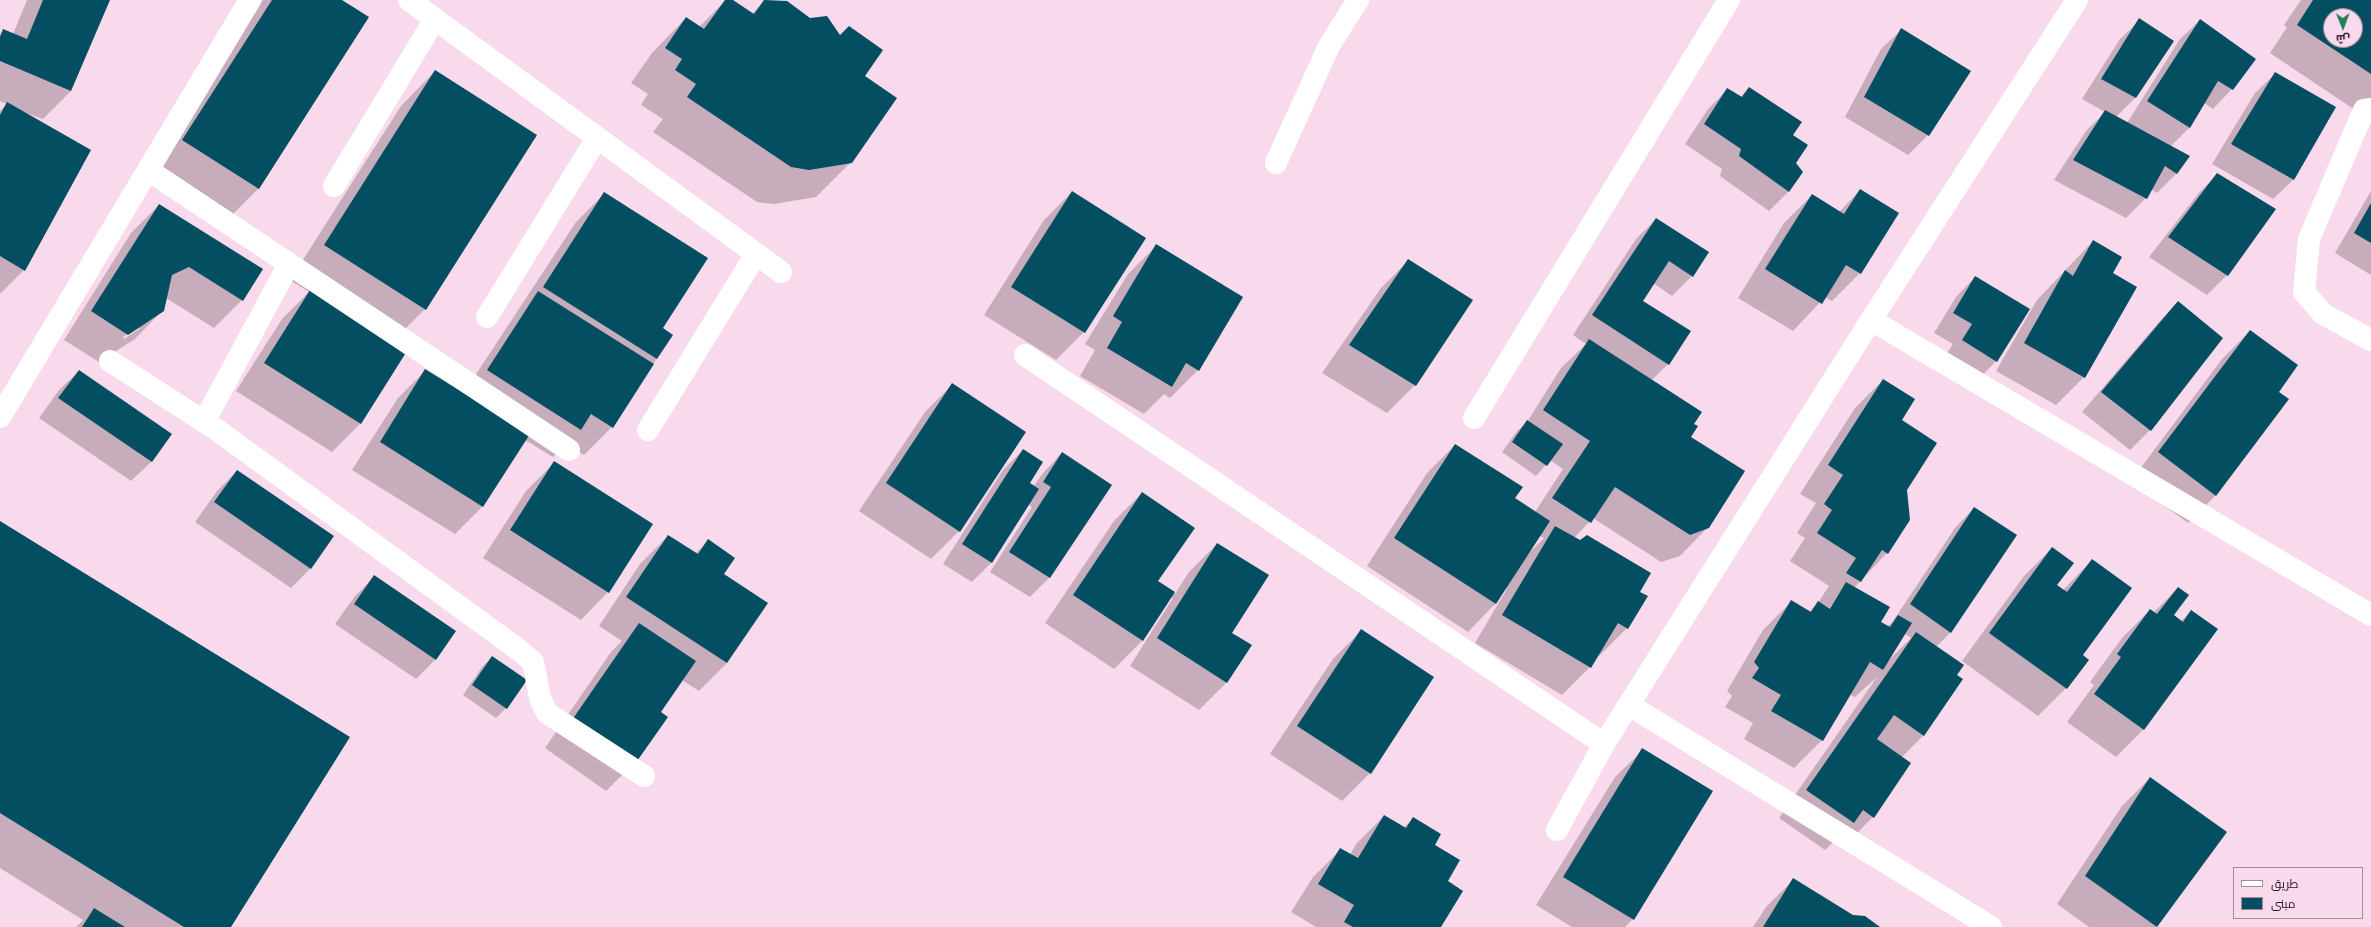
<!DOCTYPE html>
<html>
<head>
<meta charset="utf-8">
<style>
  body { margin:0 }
  #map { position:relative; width:2371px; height:927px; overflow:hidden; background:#f9d9ec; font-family:Quicksand,Cairo,sans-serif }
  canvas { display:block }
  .legend { position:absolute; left:2233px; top:867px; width:130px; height:52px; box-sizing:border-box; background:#f9d9ec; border:1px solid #a48a9a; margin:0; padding:5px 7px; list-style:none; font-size:12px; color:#25131f }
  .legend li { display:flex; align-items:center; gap:8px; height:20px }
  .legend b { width:20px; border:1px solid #a48a9a }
  .north { position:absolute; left:2323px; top:8px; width:40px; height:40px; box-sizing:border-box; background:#f9d9ec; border:1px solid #a48a9a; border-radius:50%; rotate:179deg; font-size:11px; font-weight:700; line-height:16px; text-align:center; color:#25131f }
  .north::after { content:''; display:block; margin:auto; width:14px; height:18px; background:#208159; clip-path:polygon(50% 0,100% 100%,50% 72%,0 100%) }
</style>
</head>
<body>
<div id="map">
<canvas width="2371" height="927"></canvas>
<ul class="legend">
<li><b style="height:5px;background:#fff"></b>طريق</li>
<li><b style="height:11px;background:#034e61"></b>مبنى</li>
</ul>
<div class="north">ش</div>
</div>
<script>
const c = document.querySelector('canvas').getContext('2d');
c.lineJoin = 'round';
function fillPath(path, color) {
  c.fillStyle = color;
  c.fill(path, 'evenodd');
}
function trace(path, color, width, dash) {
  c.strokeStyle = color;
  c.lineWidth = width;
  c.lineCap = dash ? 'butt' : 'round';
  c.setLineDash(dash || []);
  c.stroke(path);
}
fillPath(new Path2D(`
  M27,0H109L71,91L43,119L23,112L89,151L24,270L0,294V111L7,104L0,101V34L4,30L13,34Z
  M263,0H340L259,188L231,216L155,169Z
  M726,0H731L752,14L765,0L851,162L816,197L774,204L757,202L653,132L663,119L641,105L648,94L631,83L652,53L686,18L699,27Z
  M2301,0H2371V100L2358,112L2270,53L2287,27L2284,25ZM2331,16H2355V40H2331Z
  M2140,20L2173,41L2135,98L2116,117L2127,123L2180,39L2200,20L2232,89L2213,109L2204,103L2189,128L2171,146L2177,173L2157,193L2151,189L2146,198L2126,218L2054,180L2086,131L2105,112L2082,99L2120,39Z
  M1901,30L1928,135L1908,155L1845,117L1881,49Z
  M435,71L425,309L392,342L406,351L360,424L332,452L236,391L282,319L309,292L290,280L401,106Z
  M2275,74L2335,107L2293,180L2273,199L2212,164L2255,93Z
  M1749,88L1792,135L1794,163L1789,191L1769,211L1720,176L1722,169L1685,144L1708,109L1728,89L1740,97Z
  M2217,174L2227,275L2207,295L2149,257L2198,194Z
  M1860,190V273L1832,301L1825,297L1793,331L1738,298L1784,223L1812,195L1839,212Z
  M2371,191V275L2335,253Z
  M1072,192L1084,332L1056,360L984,315L1044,220Z
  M604,194L662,329L672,335L612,427L584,455L566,444L553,457L525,440L483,506L455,534L352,470L398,398L426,370L463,394L576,222Z
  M159,205L242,300L214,328L166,298L163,310L135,339L99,362L64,340L131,233ZM139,326V329L124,339L123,337Z
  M1656,219L1692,276L1672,296L1653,283L1641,301L1668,364L1652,380L1693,424L1690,437L1708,527L1680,556L1661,562L1593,518L1574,538L1639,592L1627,628L1599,656L1597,655L1590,667L1562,695L1475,643L1507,589L1506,588L1495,604L1468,632L1367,566L1427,473L1455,445L1514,499L1535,512L1563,469L1550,460L1536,476L1502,452L1517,431L1527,422L1561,368L1586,344L1573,335L1636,239ZM1540,536L1544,538L1529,553V552Z
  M2093,241L2111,273L2084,377L2056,405L1996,371L2037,300Z
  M1156,246L1198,370L1170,398L1164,394L1144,414L1080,376L1095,350L1085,344L1128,274Z
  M1409,260L1415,385L1387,413L1322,373L1381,288Z
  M1975,277L1996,361L1977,381L1943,360L1953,344L1934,333L1956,297Z
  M2178,302L2222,338L2150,430L2130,450L2082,412L2159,322Z
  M2250,331L2277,392L2216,495L2188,523L2131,481L2222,359Z
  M79,371L170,434L151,462L131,481L39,418L59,390Z
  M1883,380L1901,420L1906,490L1887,553L1854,588L1880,622L1887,627L1893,621L1955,528L1974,508L1951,632L1936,647L1924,735L1901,758L1873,817L1845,845L1836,839L1825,850L1779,818L1877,677L1855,697L1849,694L1822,740L1794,768L1744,739L1753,723L1725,707L1732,696L1727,691L1763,630L1791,602L1809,612L1819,601L1829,586L1790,561L1805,538L1797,533L1816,503L1800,494L1855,408ZM1904,633L1911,638L1889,660Z
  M953,384L959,531L931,559L859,511L925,412Z
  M1023,450L1028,484L1033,487L1043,473L1062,453L1111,485L1049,578L1030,597L990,572L1032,507L1028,504L991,563L972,582L943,564L1003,470Z
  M554,463L608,592L581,620L483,558L526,491Z
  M237,471L311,568L291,588L195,522L217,491Z
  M1142,493L1157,582L1175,594L1189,572L1217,544L1231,633L1227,682L1199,710L1130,666L1173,598L1171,597L1142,641L1114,669L1045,623L1114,521Z
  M0,522L230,927H76L83,920L0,868Z
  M668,536L695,554L708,541L723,574L727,663L699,691L682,680L659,712L634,763L606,791L545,748L611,652L622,641L599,626L640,564Z
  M2052,548L2056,585L2063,590L2092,560L2082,655L2066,688L2038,716L1962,661L2024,576Z
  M375,576L455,631L435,660L416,679L335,624L355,596Z
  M2178,588L2173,615L2181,621L2191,611L2144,729L2116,757L2067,722L2094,685L2090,682L2122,638L2150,610L2153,613Z
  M1361,631L1370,773L1342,801L1270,754L1333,659Z
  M492,657L506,708L496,718L463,695L482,667Z
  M1643,750L1633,919L1625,927H1572L1536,905L1615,777Z
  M2150,778L2225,832L2156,927H2089L2057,904L2122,806Z
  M1384,816L1404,827L1413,819L1433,845L1446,881L1440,927H1316L1291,912L1313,877L1341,849L1350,855L1356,844Z
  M1794,879L1852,916L1878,927H1753L1766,907Z`), '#0003');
fillPath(new Path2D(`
  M43,0H110L71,91L0,61V37L3,29L27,39Z
  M272,0H342L369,17L259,189L182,140Z
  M725,0H733L754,14L764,0L787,1L810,18L827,16L840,35L849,26L883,50L865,76L897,98L852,163L809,170L791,167L687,97L696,84L675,70L682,59L665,48L686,17L704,29Z
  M2313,0H2371V74L2297,25ZM2331,16H2355V40H2331Z
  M2139,18L2174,41L2136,98L2101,79Z
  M2200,19L2256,59L2233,90L2218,81L2190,128L2147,101Z
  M1901,28L1971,71L1929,136L1864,97Z
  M435,70L537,135L426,310L324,245Z
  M2275,72L2336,107L2294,180L2231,144Z
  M1749,87L1802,122L1793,135L1808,145L1796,163L1803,172L1789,192L1739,156L1741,149L1704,124L1727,88L1742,97Z
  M7,102L91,150L25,271L0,256V115Z
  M2105,110L2190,156L2177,174L2165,166L2147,199L2073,160Z
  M2217,173L2276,209L2228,276L2168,237Z
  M1860,189L1899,213L1861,274L1846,265L1822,304L1765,269L1812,194L1844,214Z
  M1072,191L1146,238L1085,333L1011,287Z
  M604,192L708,258L663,328L673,335L657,359L543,287Z
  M2371,203V243L2354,233Z
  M159,204L263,269L243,301L189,267L172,275L164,311L128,335L91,311Z
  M1656,218L1709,252L1693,277L1669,261L1643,301L1691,331L1669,365L1592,315Z
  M2093,240L2122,257L2113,273L2137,287L2085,378L2024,343L2065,270L2073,276Z
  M1156,244L1243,297L1199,371L1186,363L1172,387L1107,348L1122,322L1113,316Z
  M1408,259L1473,300L1416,386L1349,345Z
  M1975,276L2030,309L1997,362L1962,340L1972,324L1953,313Z
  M310,290L407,351L361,424L264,363Z
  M538,291L654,364L613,428L591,414L581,430L487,370Z
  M2178,301L2223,338L2151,431L2101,392Z
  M2250,330L2298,365L2279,392L2289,399L2216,496L2158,452Z
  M1589,339L1702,412L1694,424L1698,426L1691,437L1745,471L1709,528L1690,535L1615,487L1591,523L1552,498L1590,441L1543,410Z
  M425,369L530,434L483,507L380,442Z
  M79,370L172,434L152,462L58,398Z
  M1883,379L1915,399L1902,420L1937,443L1907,490L1910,520L1888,554L1882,550L1861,582L1846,573L1856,558L1817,533L1832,510L1824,504L1843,475L1828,465Z
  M952,383L1026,432L960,532L886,483Z
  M1527,420L1563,444L1547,466L1512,442Z
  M1455,444L1523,487L1515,498L1550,521L1496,604L1394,538Z
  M1023,449L1043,462L1030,483L1039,489L992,563L962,544Z
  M1062,452L1112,485L1050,578L1009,552L1051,487L1043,482Z
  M554,461L653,524L609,593L510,530Z
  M237,470L334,536L311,569L214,502Z
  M1142,492L1195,528L1158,581L1175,592L1143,641L1073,595Z
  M1974,507L2017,535L1951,633L1910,604Z
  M0,521L350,737L231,927H184L0,813Z
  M1555,526L1580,540L1587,535L1651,573L1640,592L1648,596L1628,629L1618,623L1591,668L1502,615Z
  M668,535L698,554L708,539L735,558L724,574L768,603L727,663L626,597Z
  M1217,543L1269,575L1232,633L1252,645L1227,683L1157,638Z
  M2052,547L2074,563L2057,585L2067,592L2092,559L2132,588L2083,655L2089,660L2067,689L1989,633Z
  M374,575L456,631L436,660L354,604Z
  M1846,582L1890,607L1881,622L1890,627L1898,615L1912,623L1883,670L1870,662L1823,741L1771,711L1781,695L1752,678L1759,668L1754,662L1791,600L1811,612L1818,601L1830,609Z
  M2178,587L2189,595L2174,615L2183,622L2191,610L2218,629L2144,730L2094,694L2121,657L2117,654L2150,609L2157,614Z
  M639,623L696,661L661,712L668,717L635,764L572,720Z
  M1361,629L1434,677L1371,774L1297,726Z
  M1916,632L1964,665L1957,675L1963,679L1924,736L1894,715L1877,739L1911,763L1874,818L1863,810L1854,823L1806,790Z
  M492,656L527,680L507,709L472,685Z
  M1642,748L1713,791L1634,920L1563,877Z
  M2150,777L2227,832L2157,927L2085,876Z
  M1384,815L1406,828L1413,817L1441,834L1435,845L1460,860L1448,881L1463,891L1441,927H1353L1344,922L1354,905L1318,884L1340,848L1358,858Z
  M1793,878L1853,915L1865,916L1880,927H1763Z
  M94,908L125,927H82Z`), '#034e61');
trace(new Path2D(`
  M2371,109L2364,110L2309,239L2304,292L2323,314L2371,340`), '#fff', 22);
trace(new Path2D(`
  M409,0L781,272
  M1276,163L1329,46L1358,0
  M148,170L569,450
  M334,186L435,19
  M487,317L597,138
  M1871,320L2371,615
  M1025,355L1604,744
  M110,361L217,430L519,650L533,662L540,698L547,713L644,776
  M0,417L250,0
  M1474,418L1729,0
  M204,422L289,264
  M648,430L756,254
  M1629,705L1991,927
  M1557,830L1604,744L1871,320L2077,0`), '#fff', 22);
</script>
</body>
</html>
